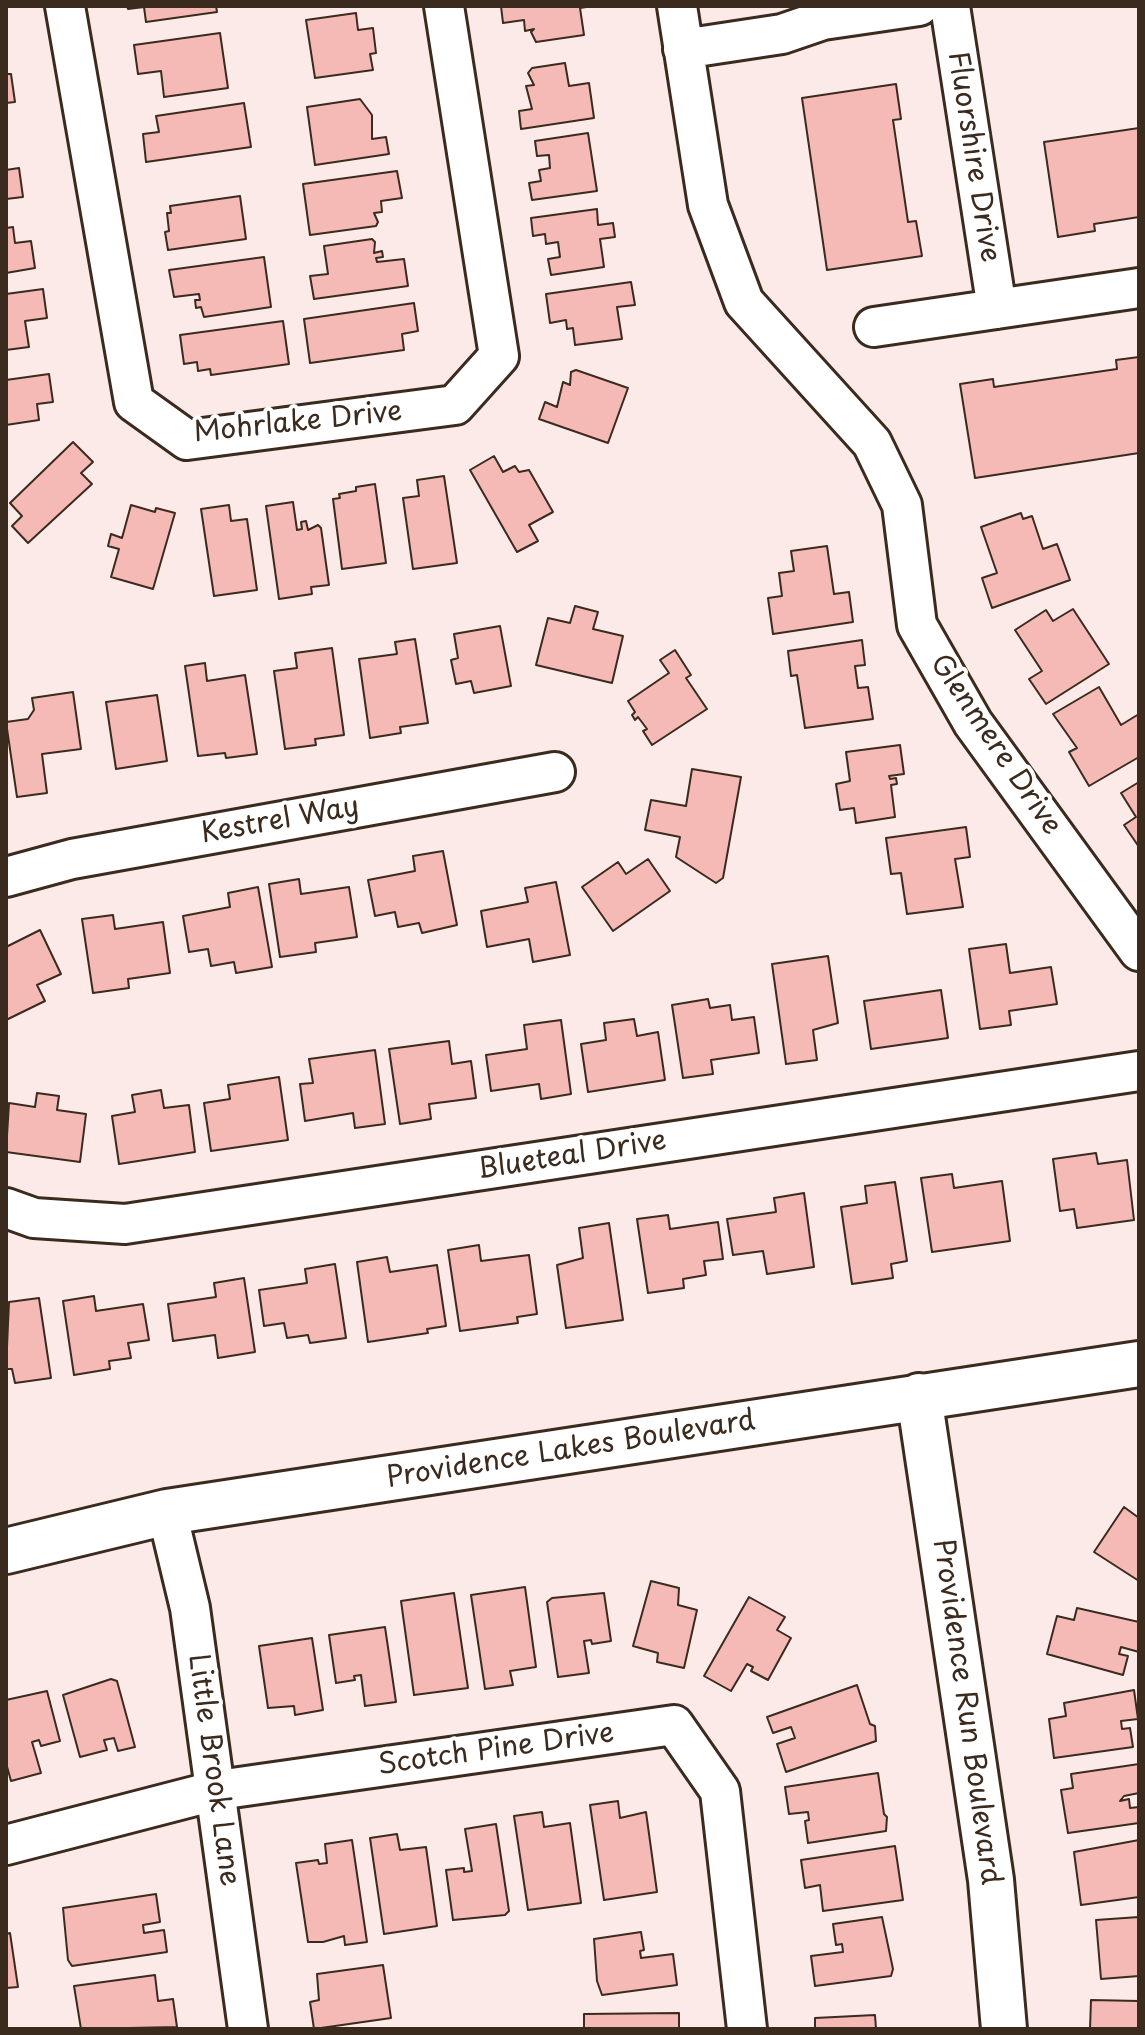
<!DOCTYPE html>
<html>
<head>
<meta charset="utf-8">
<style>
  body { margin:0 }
  #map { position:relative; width:1145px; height:2035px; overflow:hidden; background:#fceae9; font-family:"Playpen Sans",sans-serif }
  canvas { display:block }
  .frame { position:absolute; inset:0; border:8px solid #3b2a1e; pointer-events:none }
</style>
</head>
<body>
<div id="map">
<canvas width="1145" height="2035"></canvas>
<div class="frame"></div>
</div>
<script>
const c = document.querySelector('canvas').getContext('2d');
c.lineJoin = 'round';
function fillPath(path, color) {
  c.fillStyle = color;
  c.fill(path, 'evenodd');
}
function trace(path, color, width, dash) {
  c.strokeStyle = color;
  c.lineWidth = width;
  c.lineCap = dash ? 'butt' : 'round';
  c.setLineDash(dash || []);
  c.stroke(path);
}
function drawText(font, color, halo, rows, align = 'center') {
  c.font = font + ' "Playpen Sans",sans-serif';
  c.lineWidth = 8;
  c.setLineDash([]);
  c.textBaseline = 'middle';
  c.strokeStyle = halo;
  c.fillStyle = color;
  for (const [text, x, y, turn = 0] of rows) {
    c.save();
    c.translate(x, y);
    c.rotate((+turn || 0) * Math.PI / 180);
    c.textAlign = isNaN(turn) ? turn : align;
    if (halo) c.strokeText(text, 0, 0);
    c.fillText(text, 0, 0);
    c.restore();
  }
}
const building = new Path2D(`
  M127,6H216L217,12L146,22L144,7L128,9Z
  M501,6H593L580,8L584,35L536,42L531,32L534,29L525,31L524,20L503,23Z
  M356,13L358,30L373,28L376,53L370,54L373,70L315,78L306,20Z
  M220,33L228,88L164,97L161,71L138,74L134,45Z
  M565,63L569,86L589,83L594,118L521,129L519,111L532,109L526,86L534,85L528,73L532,68Z
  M6,74H11L15,102L6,103Z
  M896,84L901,119L893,120L908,222L916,221L922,256L827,270L802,98Z
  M360,99L372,115V139L386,137L389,154L315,165L307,107Z
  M244,103L251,147L146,162L143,134L159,132L156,116Z
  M1139,128V217L1094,224L1095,231L1058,237L1044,142Z
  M588,133L597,191L532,200L529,183L541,181L539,170L550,168L549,155L537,156L535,141Z
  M19,168L23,197L6,199V170Z
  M397,171L402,198L381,201L382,212L374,213L378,222L376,226L310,235L303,184Z
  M240,196L246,239L168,250L165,232L169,231L167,213H171L170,206Z
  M597,209L598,225L613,223L615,237L600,239L604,267L551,275L548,259L560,257L558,242L546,244L545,234L533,236L531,218Z
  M13,227L15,243L31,241L35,268L6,273V228Z
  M372,239L375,242L374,253L382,251L383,257L376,258L377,262L404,259L408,286L314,299L310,276L328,274L324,246Z
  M264,257L271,307L204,317L201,307L196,308L195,300H200L199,294L174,297L169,270Z
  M631,282L635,305L617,307L622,339L575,345L573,328L567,329L566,320L550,323L546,294Z
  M43,289L47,318L25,321L29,347L6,350V294Z
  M414,303L418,331L402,334L404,350L310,363L304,319Z
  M283,321L289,364L211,375L210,369L198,371L197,362L184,364L180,335Z
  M1139,357V453L975,478L960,384L993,379L994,387L1117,369L1116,360Z
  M576,370L628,388L608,443L539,419L545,402L557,407L563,382L570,385L571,372Z
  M49,374L53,402L37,404L39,420L6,425V380Z
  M73,442L93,462L81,473L92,484L28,543L12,526L22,516L10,503Z
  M494,456L503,472L515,466L519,472L529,470L553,512L529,525L538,541L517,552L470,470Z
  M444,476L457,563L413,569L403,498L419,496L417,480Z
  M375,484L386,563L342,569L333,499L340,498L339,494L356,491V487Z
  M293,502L297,530L302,529L301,522L306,521L308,530L318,525L321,528L329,585L311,587L312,594L279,599L266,506Z
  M131,505L155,512L156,508L175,513L153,589L111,577L119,549L108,546L111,534L122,538Z
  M229,505L231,521L247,519L257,590L214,596L201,509Z
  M1021,513L1023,519L1032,516L1043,549L1057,544L1070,580L992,608L982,578L997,573L981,527Z
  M827,546L834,594L849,592L853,622L773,634L768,598L782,596L779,573L794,571L791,551Z
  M575,606L598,612L593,629L623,636L612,683L536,665L548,618L570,623Z
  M1073,609L1109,664L1046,704L1029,679L1042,671L1015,630L1046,610L1053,621Z
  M500,626L511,686L474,693L471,681L456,684L451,660L458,658L454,634Z
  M415,639L428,723L400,727L401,733L370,738L359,659L397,654L395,642Z
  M862,640L865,665L855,666L858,688L868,687L873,719L805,728L797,675L791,676L788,651Z
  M332,648L344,735L315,739L316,745L285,749L274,671L297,668L295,653Z
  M675,650L691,675L686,678L707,709L652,745L643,731L647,729L638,717L635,720L632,715L635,712L628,701L669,673L660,660Z
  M205,663L207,681L245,675L257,754L226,758L225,753L198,756L185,666Z
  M1099,687L1121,725L1139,714V757L1089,786L1069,752L1077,748L1053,714Z
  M73,692L81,749L42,754L47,793L17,797L6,722L28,719L34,710L32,698Z
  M157,695L167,761L116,769L106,702Z
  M900,745L904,774L889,776L890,779L896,778L897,784L891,785L895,817L856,823L854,808L840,810L836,784L850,781L846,752Z
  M692,769L741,777L723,878L716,883L676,857L680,837L645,830L651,800L686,806Z
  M1139,782V847L1124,825L1136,817L1121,793Z
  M966,827L970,857L955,859L963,907L907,914L901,873L891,874L886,838Z
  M443,851L457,925L422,933L419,923L398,927L395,912L375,916L368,880L415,871L413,856Z
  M648,859L670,891L613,931L582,887L618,862L626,874Z
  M299,879L301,894L349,887L357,937L315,943L316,952L280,957L269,884Z
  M556,882L570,955L533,962L529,939L487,947L481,911L528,902L525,888Z
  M258,887L272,967L236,973L234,962L211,966L208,949L189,952L183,916L230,907L228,893Z
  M113,915L115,929L163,922L170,973L128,979L129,988L93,993L82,919Z
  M40,930L61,974L37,985L45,1001L6,1020V947Z
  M1006,944L1010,973L1051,967L1057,1004L1009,1011L1011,1025L980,1029L969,949Z
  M828,956L838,1023L813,1030L817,1060L786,1064L772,964Z
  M941,990L948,1038L871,1049L864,1001Z
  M708,999L710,1008L730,1005L732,1020L754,1017L759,1053L711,1060L713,1074L683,1078L672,1005Z
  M634,1019L637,1036L658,1032L665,1080L588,1092L581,1044L606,1040L604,1023Z
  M561,1020L571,1094L541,1099L539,1084L491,1091L486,1055L527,1049L524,1025Z
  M449,1041L452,1064L471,1061L476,1098L429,1104L431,1119L400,1124L389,1049Z
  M375,1050L385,1124L355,1128L353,1113L305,1121L300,1084L313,1083L309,1059Z
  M279,1077L288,1140L211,1151L204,1103L230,1099L228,1085Z
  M161,1090L164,1108L189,1105L195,1152L119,1164L112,1116L135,1112L132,1095Z
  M37,1093L59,1096L57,1110L86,1114L80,1162L6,1152L9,1103L35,1107Z
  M1096,1153L1098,1164L1127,1160L1134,1220L1077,1228L1074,1209L1060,1211L1053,1159Z
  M952,1174L954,1188L1002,1181L1010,1241L932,1252L921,1178Z
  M895,1182L907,1261L891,1264L893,1278L852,1284L841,1207L867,1203L865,1186Z
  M804,1193L814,1267L767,1274L763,1251L733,1255L727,1219L776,1212L774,1198Z
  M668,1215L670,1229L718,1222L723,1259L704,1261L706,1275L683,1279L684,1288L648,1293L637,1219Z
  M609,1223L623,1320L566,1328L557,1265L583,1258L579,1228Z
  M479,1245L481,1261L529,1255L537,1314L517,1317L518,1323L460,1331L448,1250Z
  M387,1257L390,1272L437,1265L446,1326L427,1329L428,1333L368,1342L357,1262Z
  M335,1264L346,1338L310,1343L308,1335L287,1338L284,1323L264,1326L259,1290L307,1283L305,1269Z
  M244,1278L255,1352L218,1358L215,1335L173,1341L168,1304L216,1297L214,1283Z
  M94,1296L96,1311L143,1304L149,1340L128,1343L131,1358L109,1361L110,1369L74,1375L63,1301Z
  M39,1298L51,1378L15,1383L12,1369H6L9,1302Z
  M1124,1507L1139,1518V1581L1094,1552Z
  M651,1581L679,1588L678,1605L697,1610L684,1668L657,1662L658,1653L633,1646Z
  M525,1587L536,1667L510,1671L513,1685L485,1689L471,1595Z
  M454,1593L468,1688L414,1695L401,1601Z
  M604,1593L611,1641L592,1644L591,1640L584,1641L589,1673L558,1677L547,1602L552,1598Z
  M749,1597L785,1617L777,1630L791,1638L768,1680L751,1671L753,1667L747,1664L731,1691L704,1676Z
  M1077,1608L1139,1622V1652L1121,1647L1119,1654L1128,1656L1123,1675L1047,1654L1057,1616L1074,1620Z
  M385,1627L396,1702L365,1706L361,1675L354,1676L355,1680L336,1683L329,1635Z
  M312,1638L323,1710L295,1715L294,1706L268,1708L259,1646Z
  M111,1679L117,1681L135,1747L118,1751L114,1738L104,1740L107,1750L80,1757L63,1695Z
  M857,1685L870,1724L875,1726L876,1741L786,1772L777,1744L795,1738L791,1727L773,1733L767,1717Z
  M1134,1690L1138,1719L1121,1721L1122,1729L1130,1728L1133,1747L1054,1758L1049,1719L1066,1716L1064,1703Z
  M47,1691L60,1741L41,1746L39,1740L32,1742L41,1773L11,1781L6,1763V1700Z
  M1139,1764V1793L1124,1796L1120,1801L1129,1799L1130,1808L1139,1807V1823L1068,1833L1061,1790L1073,1788L1071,1774Z
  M878,1773L884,1814L887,1817L886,1831L808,1843L805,1821L809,1820L808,1812L789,1814L785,1787Z
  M618,1801L620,1818L646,1812L657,1892L604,1900L590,1805Z
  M542,1812L544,1827L570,1823L581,1903L528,1910L514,1816Z
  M496,1824L509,1911L505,1915L453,1920L446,1870L464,1868V1872L472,1871L465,1829Z
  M397,1834L400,1850L426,1847L437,1926L384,1934L370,1838Z
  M352,1840L367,1942L345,1945L344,1936L323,1942H308L296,1863L318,1860L319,1864L327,1863L325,1844Z
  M1139,1840V1897L1081,1905L1074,1852Z
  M895,1846L903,1900L823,1911L820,1885L805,1888L801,1860Z
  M156,1894L160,1922L143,1925L144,1933L164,1930L167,1952L72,1966L68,1960L63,1908Z
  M882,1917L893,1969L891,1976L815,1986L811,1956L843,1952L842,1944L836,1945L833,1924Z
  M1139,1917V1976L1101,1979L1096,1920Z
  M641,1932L644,1950L640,1951L641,1958L673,1954L677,1985L602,1995L597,1981L594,1939Z
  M10,1933L18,1987L6,1988V1934Z
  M383,1965L391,2018L314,2029L310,2002L319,2000L317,1974Z
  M155,1975L158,2001L173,1999L177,2027L81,2029L74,1986Z
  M1091,2000L1139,2001V2029H1090Z
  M679,2013V2029H584V2014Z
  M875,2015L876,2029H815V2018Z`);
fillPath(building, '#f6bab6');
trace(building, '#3b2a1e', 2);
const minor = new Path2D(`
  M65,6L134,402L187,440L455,405L499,356L444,6
  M677,6L708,205L744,302L872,443L902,505L917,625L973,723L1139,951
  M950,6L997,309
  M683,49L782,34L823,20L919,6
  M874,327L1139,288
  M6,877L72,859L555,772
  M6,1208L34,1218L125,1224L1139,1071
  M167,1512L190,1608L248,2029
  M6,1845L218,1790L674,1725L720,1791L747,2029`);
const tertiary = new Path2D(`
  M919,1396L991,1880L1004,2029
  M6,1551L167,1512L1139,1364`);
trace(minor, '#3b2a1e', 44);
trace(tertiary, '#3b2a1e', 50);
trace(minor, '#fff', 38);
trace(tertiary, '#fff', 44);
drawText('28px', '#3b2a1e', '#fff', [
  ["Fluorshire Drive",973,157,81],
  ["Mohrlake Drive",298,423,-6],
  ["Glenmere Drive",995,745,56],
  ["Kestrel Way",280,821,-10],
  ["Blueteal Drive",572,1156,-9],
  ["Providence Lakes Boulevard",571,1450,-9],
  ["Providence Run Boulevard",966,1712,82],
  ["Scotch Pine Drive",496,1750,-8],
  ["Little Brook Lane",213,1770,82]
]);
</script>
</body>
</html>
